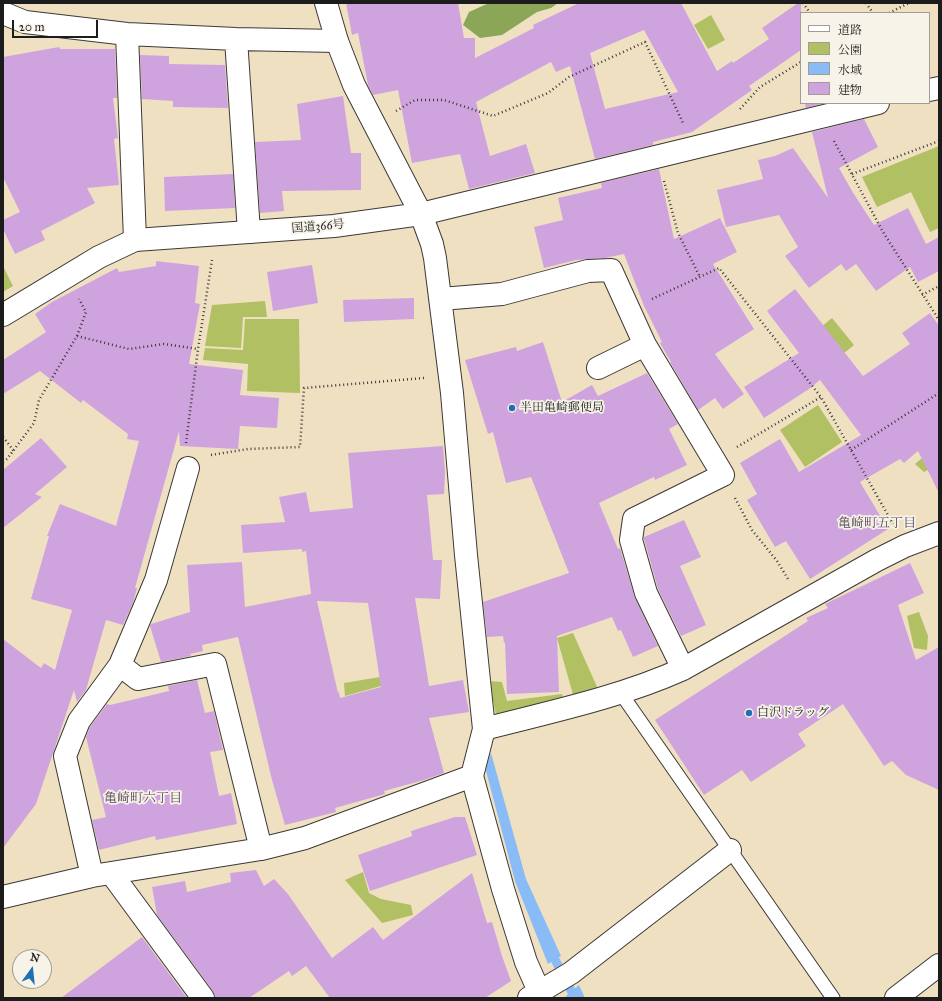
<!DOCTYPE html>
<html>
<head>
<meta charset="utf-8">
<style>
  body { margin:0 }
  #map { position:relative; width:942px; height:1001px; overflow:hidden; background:#efe0c2; font-family:"IM FELL Great Primer","Noto Serif JP",serif }
  canvas { display:block }
  .frame { position:absolute; inset:0; border:4px solid #1c1c1c; pointer-events:none }
  .legend { position:absolute; left:800px; top:12px; width:130px; height:92px; box-sizing:border-box; background:#f7f3e8; border:1px solid #9f9d96; margin:0; padding:5px 7px; list-style:none; font-size:12px; color:#1c1c1c }
  .legend li { display:flex; align-items:center; gap:8px; height:20px }
  .legend b { width:20px; border:1px solid #9f9d96 }
  .north { position:absolute; left:12px; top:949px; width:40px; height:40px; box-sizing:border-box; background:#f7f3e8; border:1px solid #9f9d96; border-radius:50%; rotate:15deg; font-size:11px; font-weight:700; line-height:16px; text-align:center; color:#1c1c1c }
  .north::after { content:''; display:block; margin:auto; width:14px; height:18px; background:#1f6fb2; clip-path:polygon(50% 0,100% 100%,50% 72%,0 100%) }
  .scale { position:absolute; left:12px; top:20px; width:86px; height:18px; box-sizing:border-box; border:2px solid #1c1c1c; border-top:0; padding-left:5px; font-size:12px; line-height:14px; white-space:nowrap; color:#1c1c1c; -webkit-text-stroke:3px #f7f3e8; paint-order:stroke }
</style>
</head>
<body>
<div id="map">
<canvas width="942" height="1001"></canvas>
<div class="frame"></div>
<ul class="legend">
<li><b style="height:5px;background:#fff"></b>道路</li>
<li><b style="height:11px;background:#b1c062"></b>公園</li>
<li><b style="height:11px;background:#89bbf6"></b>水域</li>
<li><b style="height:11px;background:#cfa4de"></b>建物</li>
</ul>
<div class="north">N</div>
<div class="scale">20 m</div>
</div>
<script>
const c = document.querySelector('canvas').getContext('2d');
c.lineJoin = 'round';
function fillPath(path, color) {
  c.fillStyle = color;
  c.fill(path, 'evenodd');
}
function trace(path, color, width, dash) {
  c.strokeStyle = color;
  c.lineWidth = width;
  c.lineCap = dash ? 'butt' : 'round';
  c.setLineDash(dash || []);
  c.stroke(path);
}
function drawText(font, color, halo, rows, align = 'center') {
  c.font = font + ' "IM FELL Great Primer","Noto Serif JP",serif';
  c.lineWidth = 3.5;
  c.setLineDash([]);
  c.textBaseline = 'middle';
  c.strokeStyle = halo;
  c.fillStyle = color;
  for (const [text, x, y, turn = 0] of rows) {
    c.save();
    c.translate(x, y);
    c.rotate((+turn || 0) * Math.PI / 180);
    c.textAlign = isNaN(turn) ? turn : align;
    if (halo) c.strokeText(text, 0, 0);
    c.fillText(text, 0, 0);
    c.restore();
  }
}
fillPath(new Path2D(`
  M711,15L725,40L708,49L694,25Z
  M939,146V228L930,232L911,192L877,207L862,177Z
  M3,266L13,286L3,292Z
  M265,301L267,317H243L241,348L205,346L212,305Z
  M832,318L854,345L832,363L810,336Z
  M245,319H299L300,393L247,391L248,364L203,360L205,348L243,350Z
  M818,405L842,442L805,467L780,430Z
  M939,444V464L924,472L915,464Z
  M919,612L928,636L927,650L914,648L907,616Z
  M573,633L598,689L574,698L557,638Z
  M398,674L381,686L345,696L344,683Z
  M489,681L502,682L507,701L562,694L564,701L496,715Z
  M363,872L369,893L381,899L411,905L413,915L382,923L345,880Z`), '#b1c062');
fillPath(new Path2D(`
  M489,3H558L551,8L537,12L502,35L480,38L463,25L469,12Z`), '#8ca658');
fillPath(new Path2D(`
  M491,753L526,879L561,956L548,964L515,881L485,767Z
  M579,985L585,998H567L566,996Z`), '#89bbf6');
trace(new Path2D(`
  M550,950L575,998`), '#89bbf6', 9);
fillPath(new Path2D(`
  M346,3H458L464,38H475V58L534,28L533,25L579,3H681L717,71L732,61L733,63L769,39L762,28L798,3H801V50L749,86L752,90L692,132L653,142V145L595,159L570,66L556,72L551,62L476,102L490,156L526,144L535,173L469,189L460,154L412,163L398,90L373,95L368,85L358,33L352,35ZM644,30L678,92L605,109L590,53Z
  M59,47L60,49H115L117,98H113L118,138L114,139L119,185L87,188L95,203L41,231L45,240L15,254L3,229V220L20,212L3,177V57Z
  M140,55L169,56V64L225,65L228,108L173,107V101L142,99Z
  M343,96L351,153H361V190L282,191L284,211L260,213L255,142L301,140L297,104Z
  M805,103H825L806,108Z
  M864,119L878,147L839,168L852,191L874,225L908,208L926,244L939,237V271L918,282L910,267L876,291L856,264L846,271L841,264L809,288L785,256L798,247L779,215L726,227L717,190L763,179L758,160L775,156L793,148L828,198L812,132Z
  M659,169L674,239L720,218L737,252L713,264L754,329L715,354L744,394L723,409L715,398L698,410L670,362H671L660,343L662,342L644,306L624,254L605,258L576,260L544,268L534,227L563,220L558,198L602,188L601,183Z
  M233,174L235,208L165,211L164,177Z
  M156,261L199,266L195,303L200,304L189,364L243,370L240,395L279,398L277,428L240,426L238,449L180,446L179,431L135,588H137L133,603L123,625L106,620L86,690L77,702L74,690L36,804L3,848V639L41,668L44,663L55,670L72,610L31,599L49,536H47L60,504L116,526L139,441L127,439L128,434L83,400L81,403L40,371L3,394V360L46,332L35,314L52,302L117,268L119,272L156,266Z
  M312,265L318,303L273,311L267,272Z
  M795,289L863,376L910,344L902,333L930,313L939,326V493L918,451L904,463L900,459L860,482L888,529L810,579L786,541L775,547L747,500L757,494L740,463L780,439L799,472L861,435L820,380L809,389L764,418L744,387L799,353L767,311Z
  M414,298V319L344,322L343,300Z
  M543,342L562,402L592,385L598,396L647,373L678,424L669,429L687,465L655,480L654,477L599,503L618,549L620,548L635,598L658,646L633,657L621,630L618,631L612,617L557,636L559,692L507,694L505,642L504,643L503,636L487,637L483,602L569,573L531,477L506,483L493,432L488,434L465,360L516,347L517,351Z
  M41,438L67,467L35,494L42,497L3,528V470Z
  M443,446L445,472L444,494L427,495L433,560H442L440,599L415,598L429,686L463,680L469,712L429,718L444,773L424,780L384,791L385,794L335,808L336,812L285,825L272,780L238,637L202,645L203,651L190,654L191,656L161,662L150,626L151,624L190,612L187,565L242,562L245,607L311,594L306,551L302,552V549L243,553L241,525L285,522L279,497L306,492L310,512L353,508L348,453ZM317,601L368,603L381,687L340,698L339,692L338,693Z
  M684,520L701,557L680,566L706,625L681,636L658,589L644,539V537Z
  M910,563L924,593L898,605L916,660L939,647V790L906,775L892,761L884,766L843,704L798,734L806,746L751,782L742,770L704,795L655,720L808,621L806,618L828,608L825,604Z
  M197,680L205,713L214,711L223,750L210,752L219,796L231,793L237,824L156,840L155,836L99,850L92,820L106,817L86,737L90,727L107,704L110,705L169,691L168,686Z
  M455,817H465L477,855L370,891L358,855L412,836L411,831Z
  M256,870L264,886L274,879L288,894L332,958L373,927L383,940L472,873L487,923L492,922L502,956L511,981L485,998H330L306,966L292,976L289,971L249,998H215L213,991L157,915L152,887L185,881L187,892L231,882L230,873Z
  M142,937L187,998H61Z`), '#cfa4de');
const lane = new Path2D(`
  M620,692L833,998`);
const street = new Path2D(`
  M3,13L25,22L127,34L236,39L337,41
  M127,34L135,240
  M236,39L249,232
  M421,214L432,244L435,258L452,393L466,555L484,729L472,776L503,889L526,962L542,998
  M441,299L502,294L588,271L611,270L645,345L723,475L634,519L631,540L646,593L683,669
  M598,368L645,345
  M120,665L138,679L215,664L261,849
  M484,729C550,712 621,697 683,669L877,560L905,546L939,533
  M111,873L203,998
  M92,876L65,756L79,721L120,665L156,580L188,468
  M3,897L92,876L261,849L305,838L472,776
  M529,998L571,973L730,850`);
const secondary = new Path2D(`
  M929,90L939,88
  M421,214L878,103`);
const highway = new Path2D(`
  M3,315L99,257L135,240L334,226L421,214L354,85L337,41L326,3
  M896,998L939,965`);
trace(lane, '#3c3935', 15);
trace(street, '#3c3935', 24);
trace(secondary, '#3c3935', 24);
trace(highway, '#3c3935', 24);
trace(new Path2D(`
  M803,3L810,13
  M866,3L873,13
  M889,13L909,3
  M740,109L760,87L801,62
  M396,111L415,100H444L493,116L548,93L569,77L645,42L683,123
  M834,141L883,232L939,320
  M852,174L939,141
  M664,181L678,233L700,277
  M922,295L939,286
  M652,299L719,268L821,397L893,524
  M77,336L129,349L164,344L198,349
  M3,437L14,451
  M186,443L198,349L212,260
  M737,447L821,397
  M851,450L939,393
  M211,455L248,449L300,447L304,388L424,378
  M3,462L7,459L34,423L39,400L77,336L86,312L79,299
  M735,498L752,530L777,561L788,579`), '#3c3935', 2.5, [1, 3]);
trace(lane, '#fff', 13);
trace(street, '#fff', 22);
trace(secondary, '#fff', 22);
trace(highway, '#fff', 22);
for (const [x, y, r, color] of [
  [512,408,4,"#1f6fb2"],
  [749,713,4,"#1f6fb2"]
]) {
  const dot = new Path2D();
  dot.arc(x, y, r, 0, 2 * Math.PI);
  c.fillStyle = color;
  c.fill(dot);
  trace(dot, '#f7f3e8', 1.5);
}
drawText('12px', '#1c1c1c', '#f7f3e8', [
  ["国道366号",318,227,-5]
]);
drawText('12px', '#1c1c1c', '#f7f3e8', [
  ["半田亀崎郵便局",520,408],
  ["白沢ドラッグ",757,713]
], 'left');
drawText('13px', '#5b4c60', '#f7f3e8', [
  ["亀崎町五丁目",877,524],
  ["亀崎町六丁目",143,799]
]);
</script>
</body>
</html>
